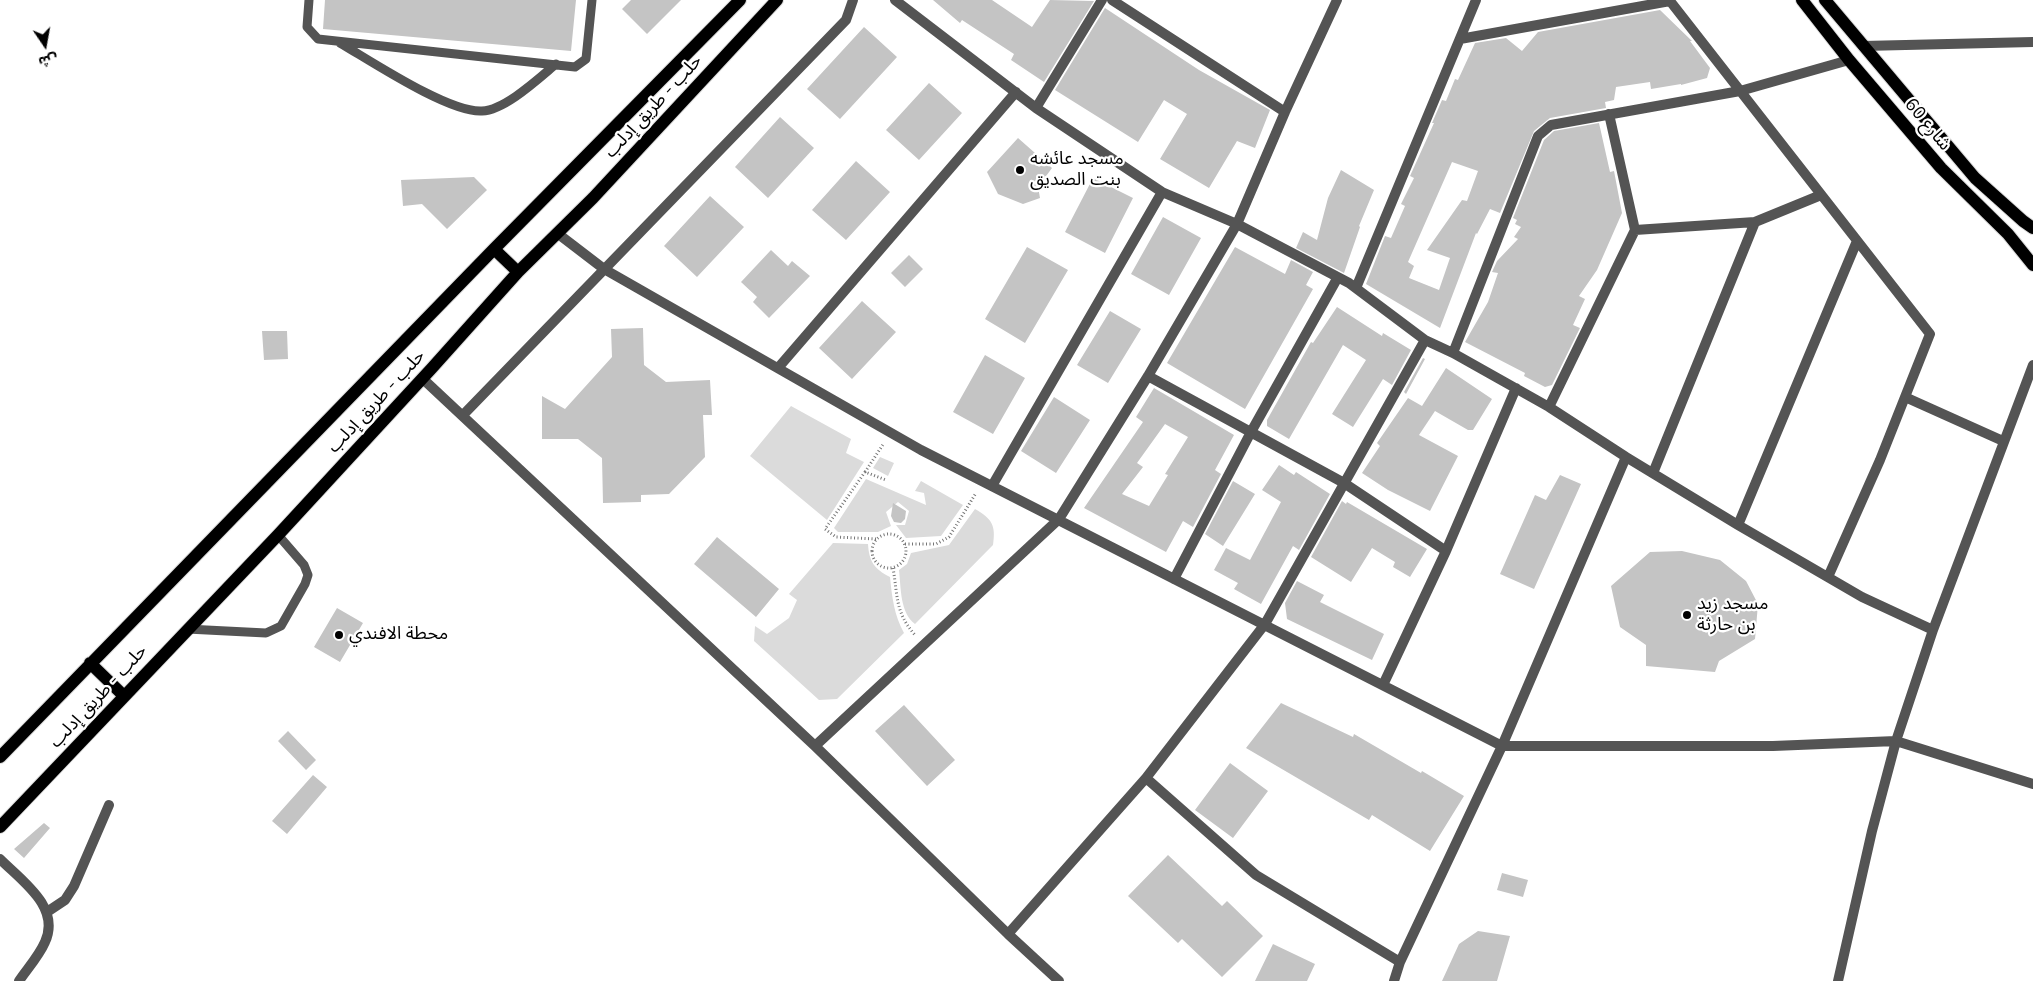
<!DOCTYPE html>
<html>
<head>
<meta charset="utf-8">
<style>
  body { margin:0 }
  #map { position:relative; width:2033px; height:981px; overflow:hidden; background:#fff; font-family:"Nunito Sans","Noto Sans Arabic",sans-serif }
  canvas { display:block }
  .north { position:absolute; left:20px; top:20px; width:50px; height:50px; -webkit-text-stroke:4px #fff; paint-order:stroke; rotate:168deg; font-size:14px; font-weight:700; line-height:20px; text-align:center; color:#000 }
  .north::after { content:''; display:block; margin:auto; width:18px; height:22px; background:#000; clip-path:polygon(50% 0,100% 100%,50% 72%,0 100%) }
</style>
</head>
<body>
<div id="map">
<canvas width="2033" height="981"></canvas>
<div class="north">ش</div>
</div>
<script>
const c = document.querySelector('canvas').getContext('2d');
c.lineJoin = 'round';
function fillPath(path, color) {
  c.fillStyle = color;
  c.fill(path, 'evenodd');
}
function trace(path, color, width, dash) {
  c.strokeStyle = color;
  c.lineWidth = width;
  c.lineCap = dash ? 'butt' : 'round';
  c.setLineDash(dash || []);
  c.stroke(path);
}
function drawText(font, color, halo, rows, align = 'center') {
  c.font = font + ' "Nunito Sans","Noto Sans Arabic",sans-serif';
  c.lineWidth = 4.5;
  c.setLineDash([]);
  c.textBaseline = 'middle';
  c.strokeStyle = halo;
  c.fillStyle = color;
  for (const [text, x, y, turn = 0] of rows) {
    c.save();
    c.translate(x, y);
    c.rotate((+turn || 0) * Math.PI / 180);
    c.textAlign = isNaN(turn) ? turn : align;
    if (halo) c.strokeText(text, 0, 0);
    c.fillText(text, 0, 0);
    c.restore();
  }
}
fillPath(new Path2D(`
  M791,406L851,439L846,453L864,462L827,520L750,456Z
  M880,457L894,463L888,476L873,468Z
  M866,479L926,505L924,493L915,491L921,481L963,505L941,536L906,538L896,525H905L909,511L898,502L886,512L891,526L878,532H838L834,528Z
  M975,509C992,519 996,525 993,545L915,624C900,613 901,588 899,570L907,564L911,553L949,545Z
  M833,543L868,544C869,561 874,569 890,577C892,597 894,615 904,633L837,699L819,700L754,641L755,626L767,634L789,618L797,600L789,594Z`), '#dbdbdb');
fillPath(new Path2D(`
  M325,0H576L571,51L323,29Z
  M631,0H681L647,34L622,9Z
  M933,0H992L1032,27L1050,0L1094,1L1044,82L1011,60L1014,54L962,20L960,23Z
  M1105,8L1199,70L1270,110L1255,148L1237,141L1209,188L1160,159L1187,114L1164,100L1138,142L1055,90Z
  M1660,10L1692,41H1690L1710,68L1707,78L1681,85V84L1651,89L1650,82L1616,87L1614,100L1605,102L1606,108L1550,118L1534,131L1500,213L1490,209L1477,234L1476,233L1440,328L1366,284L1385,236L1391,238L1405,206L1401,204L1414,178L1410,176L1434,123H1432L1442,100L1446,101L1455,79L1458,80L1475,43L1506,38L1522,51L1538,32ZM1452,162L1478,171L1467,201L1462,200L1427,250L1450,258L1439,290L1409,278L1414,266L1408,262Z
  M864,27L897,57L840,119L807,89Z
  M929,83L962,113L919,160L886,130Z
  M780,117L814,148L768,198L735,167Z
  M1599,123L1610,172L1614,171L1622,213L1597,270L1579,296L1585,299L1573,325L1580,328L1552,385L1545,387L1524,376L1525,373L1465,342L1488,302L1498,273L1492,272L1497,261L1518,239L1514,237L1521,227L1515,224L1517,220L1513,218L1544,140L1554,131Z
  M1018,138L1052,168L1038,187L1040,198L1023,204L998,194L987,172Z
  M856,161L890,192L846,240L812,210Z
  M1341,170L1374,190L1359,226L1360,227L1344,273L1296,248L1303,232L1317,240L1328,198Z
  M474,177L487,190L447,229L422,204L403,206L401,180Z
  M1093,178L1133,198L1105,253L1065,232Z
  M710,196L744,227L697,277L664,246Z
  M1163,217L1201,238L1169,295L1131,274Z
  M1027,247L1068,270L1025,343L985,319Z
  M1235,247L1285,274L1291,260L1313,272L1306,285L1313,289L1245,409L1167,363Z
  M771,250L788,266L792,261L810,276L769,318L753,302L757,297L741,282Z
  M909,255L923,269L905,287L891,273Z
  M862,301L896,332L852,379L819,348Z
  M1337,307L1382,336L1383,333L1411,350L1392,385L1383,379L1353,427L1332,414L1366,360L1343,345L1289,439L1267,426V420L1311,342L1313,343Z
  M1110,311L1141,329L1108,383L1077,365Z
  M643,328L644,365L666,382L710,380L712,415H703L705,457L669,494L641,495V502L603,503L602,458L578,439H542V396L565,409L612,357L611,329Z
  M262,331H287L288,359L264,360Z
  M985,355L1025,378L993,434L953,412Z
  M1423,358L1425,359L1406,394L1404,392Z
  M1446,368L1492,399L1473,430H1468L1435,411L1419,435L1458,456L1430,511L1388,490L1362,473L1380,446L1377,443L1408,398L1422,406Z
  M1154,388L1234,435L1215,470L1221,474L1193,527L1183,521L1166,552L1084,508L1143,422L1136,417ZM1165,424L1188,437L1165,474L1168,475L1149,506L1122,494L1143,467L1137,463Z
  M1054,397L1090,420L1056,473L1021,451Z
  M1279,465L1294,475L1296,472L1330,494L1299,550L1293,546L1261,604L1234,589L1238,583L1214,570L1226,548L1250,560L1281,502L1262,490Z
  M1560,475L1581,484L1534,589L1500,574L1535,495L1546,500Z
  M1233,481L1255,494L1223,546L1205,534Z
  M1342,501L1346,504L1347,502L1427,549L1410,577L1393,567L1395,562L1372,548L1351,582L1311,557Z
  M893,503L906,511L905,519L901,523L894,522L891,516Z
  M717,537L779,589L756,617L694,564Z
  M1682,551L1720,560L1746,581L1758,604L1755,639L1719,661L1715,672L1646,666V645L1620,627L1611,586L1650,552Z
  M1297,581L1324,595L1320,602L1384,634L1372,660L1287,619L1285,603Z
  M337,608L363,623L340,662L314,647Z
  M1281,703L1353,737L1354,734L1421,773L1422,771L1464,796L1430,851L1372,815L1369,820L1246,748Z
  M904,705L955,760L927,786L875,731Z
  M288,731L316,760L306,770L278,741Z
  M1230,763L1268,791L1233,838L1195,810Z
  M313,775L327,787L287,834L272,821Z
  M44,823L50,828L24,858L14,849Z
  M1168,855L1222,906L1227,901L1263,936L1222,977L1182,939L1178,943L1128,896Z
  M1502,873L1528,880L1523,897L1497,890Z
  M1478,931L1510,936L1497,981H1442L1459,944Z
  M1273,944L1315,964L1307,981H1255Z`), '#c4c4c4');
const primary = new Path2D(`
  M1802,0L1849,60L1941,168L2008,234L2033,265
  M1825,0L1975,178L2023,221L2033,228
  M494,249L518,272
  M90,663L124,696
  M0,757L494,249L740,0
  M0,827L278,535L432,368L518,272L593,198L777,0`);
trace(primary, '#dbdbdb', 14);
trace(new Path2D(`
  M865,472L884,443
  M872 551a17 17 0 1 1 34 0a17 17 0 1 1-34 0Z
  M876,539L836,537L825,529L865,472L886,480
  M905,544H936L949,537L976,493
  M893,568C898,597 895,612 915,635`), '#767676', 3, [1, 2.5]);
trace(new Path2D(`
  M309,0L307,27L318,39L575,67L586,59L592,0
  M340,43C371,61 449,113 482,111C505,110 538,79 556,64
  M187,629L266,633L281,626L305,584L308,575L304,565L278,535`), '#545454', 9);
trace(new Path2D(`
  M895,0L1036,108L1162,192L1237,224L1349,283L1425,340L1453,353L1549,407L1626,457L1738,525L1862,597L1933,630
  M1112,0L1285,112
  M1460,39L1670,1L1930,334L1880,460L1828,577
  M1863,46L2033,42
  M1036,108L1102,0
  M1635,230L1755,222
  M557,233L604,269L921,450L1502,746H1773L1896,741L2033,784
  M1356,288L1476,0
  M1453,353L1538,136L1551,125L1740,91L1849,60
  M778,368L1016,92
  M1148,376L1344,483L1446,551
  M423,379L815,746L1008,934L1059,981
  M1905,397L2003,441
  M1549,407L1635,230L1609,114
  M463,415L846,20L853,0
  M1653,473L1755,222L1821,195
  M992,486L1162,192
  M1738,525L1857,241
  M1174,579L1251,432L1338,277
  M1383,685L1446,551L1516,388
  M815,746L1059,519L1148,376L1237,224L1285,112L1337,0
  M0,859C22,881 61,907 45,942C39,956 27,969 19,981
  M47,912L65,900L74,886L109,805
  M1008,934L1146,778
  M1400,962L1256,875L1146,778L1265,624L1425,340
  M1394,981L1400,962L1502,746L1626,457
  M1838,981L1872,831L1896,741L1933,630L2033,365`), '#545454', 10);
trace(primary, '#000', 12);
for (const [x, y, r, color] of [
  [1020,170,5,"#000"],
  [1687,615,5,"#000"],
  [339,635,5,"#000"]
]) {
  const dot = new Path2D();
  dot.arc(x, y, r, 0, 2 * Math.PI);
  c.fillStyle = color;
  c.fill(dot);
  trace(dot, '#fff', 2);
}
drawText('18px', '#000', '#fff', [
  ["حلب - طريق إدلب",654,107,-47],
  ["شارع 60",1927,125,50],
  ["حلب - طريق إدلب",377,402,-47],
  ["حلب - طريق إدلب",99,697,-47]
]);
drawText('18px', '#000', '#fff', [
  ["مسجد عائشه",1030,160],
  ["بنت الصديق",1030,181],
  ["مسجد زيد",1697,605],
  ["بن حارثة",1697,626],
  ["محطة الافندي",349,635]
], 'left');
</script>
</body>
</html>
